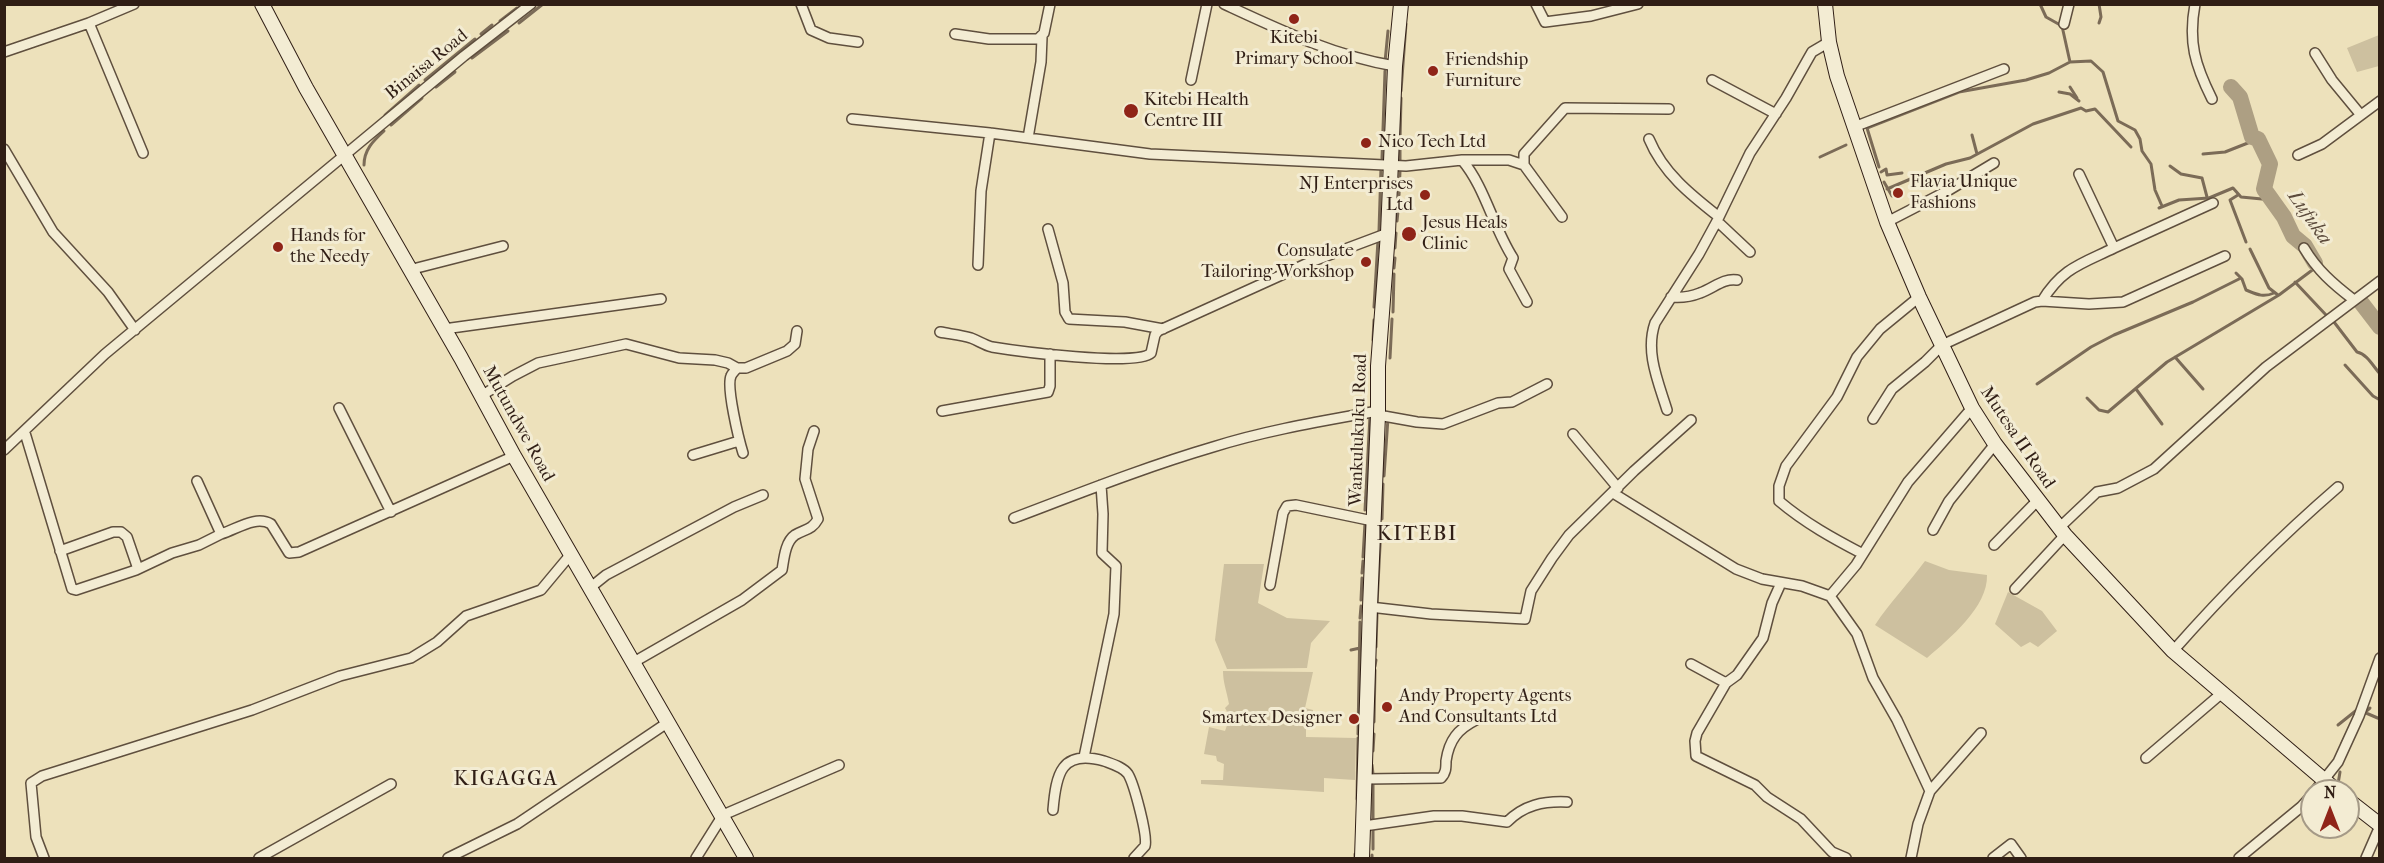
<!DOCTYPE html>
<html>
<head>
<meta charset="utf-8">
<style>
  body { margin:0 }
  #map { position:relative; width:2384px; height:863px; overflow:hidden; background:#ede1bb; font-family:"IM FELL French Canon",serif }
  canvas { display:block }
  .frame { position:absolute; inset:0; border:6px solid #301e15; pointer-events:none }
  .north { position:absolute; left:2300px; top:779px; width:60px; height:60px; box-sizing:border-box; background:#f3ecd3; border:2px solid #a59a87; border-radius:50%; rotate:0deg; font-size:16px; font-weight:700; line-height:24px; text-align:center; color:#301e15 }
  .north::after { content:''; display:block; margin:auto; width:21px; height:27px; background:#8f2418; clip-path:polygon(50% 0,100% 100%,50% 72%,0 100%) }
</style>
</head>
<body>
<div id="map">
<canvas width="2384" height="863"></canvas>
<div class="frame"></div>
<div class="north">N</div>
</div>
<script>
const c = document.querySelector('canvas').getContext('2d');
c.lineJoin = 'round';
function fillPath(path, color) {
  c.fillStyle = color;
  c.fill(path, 'evenodd');
}
function trace(path, color, width, dash) {
  c.strokeStyle = color;
  c.lineWidth = width;
  c.lineCap = dash ? 'butt' : 'round';
  c.setLineDash(dash || []);
  c.stroke(path);
}
function drawText(font, color, halo, rows, align = 'center') {
  c.font = font + ' "IM FELL French Canon",serif';
  c.lineWidth = 6;
  c.setLineDash([]);
  c.textBaseline = 'middle';
  c.strokeStyle = halo;
  c.fillStyle = color;
  for (const [text, x, y, turn = 0] of rows) {
    c.save();
    c.translate(x, y);
    c.rotate((+turn || 0) * Math.PI / 180);
    c.textAlign = isNaN(turn) ? turn : align;
    if (halo) c.strokeText(text, 0, 0);
    c.fillText(text, 0, 0);
    c.restore();
  }
}
fillPath(new Path2D(`
  M2379,35V66L2357,72L2347,48Z
  M1925,561L1949,570L1987,575C1988,607 1950,638 1927,658L1875,625C1890,602 1909,583 1925,561Z
  M1224,564H1264L1258,603L1287,618L1330,621L1311,643L1307,668L1227,669L1215,640Z
  M2008,592L2042,611L2057,631L2038,647L2030,642L2021,647L1995,624Z
  M1223,671L1313,672L1305,708L1313,710L1314,726L1306,727V737L1356,738L1355,780L1324,778V792L1201,784V780H1223L1224,764L1217,761L1216,756L1204,754L1209,727L1225,731C1228,724 1230,715 1225,708L1229,704C1227,692 1223,683 1223,671Z`), '#cdc09f');
trace(new Path2D(`
  M2040,4L2046,17L2062,26L2070,62
  M2099,4L2101,17L2099,23
  M500,21L517,8
  M519,23L543,4
  M481,34L492,25
  M472,58L508,31
  M1385,62L1388,31
  M425,80L475,39
  M436,87L455,72
  M2070,87L2077,98
  M1401,91L1406,24
  M2059,92L2070,94L2079,101
  M385,115L419,85
  M391,125L422,98
  M1972,135L1977,154
  M1400,140L1401,98
  M1400,146V162
  M2203,154L2225,152L2258,139
  M1820,157L1846,145
  M1382,158L1385,71
  M364,165C364,150 373,141 384,131
  M2170,166L2181,174L2202,178L2207,197
  M1879,167L1867,128L1959,92L2026,80L2049,73L2070,62L2091,61L2103,72L2118,121L2135,130L2140,139L2142,151L2151,164L2155,190L2162,206
  M1881,172L1886,169L1887,175L1902,173
  M1884,182L1892,196
  M1887,189L1946,164L1970,158L2033,124L2081,108L2086,111L2095,109L2131,147
  M1399,195L1400,171
  M2238,195L2230,200L2246,242
  M2159,208L2179,200L2209,198L2233,188L2241,197L2262,199L2268,197
  M1397,221L1399,201
  M1379,231L1381,167
  M1395,248L1396,233
  M2250,249L2269,288L2278,295
  M1394,268L1395,258
  M2236,273L2242,279L2246,290C2256,294 2263,298 2274,293
  M2295,282L2327,316
  M1374,307L1378,240
  M1393,312L1394,274
  M2331,322H2334L2357,352C2367,354 2373,366 2380,374
  M1373,340L1374,320
  M2175,357L2203,389
  M1390,358L1392,319
  M2345,365L2373,396L2380,400
  M2037,384L2091,347L2114,335L2193,302L2241,278
  M2136,389L2162,424
  M2087,398L2099,410L2108,412L2167,362L2279,295L2315,268
  M1992,451L2012,476
  M1384,476L1388,418
  M1365,510L1370,416
  M1382,519L1383,484
  M1363,557L1365,523
  M1362,573L1363,561
  M1361,600L1362,578
  M1377,604L1381,526
  M1360,618L1361,606
  M1376,647L1377,614
  M1351,650L1360,648
  M1375,666L1376,660
  M2366,713L2380,719
  M2363,714L2370,708
  M1374,722L1375,670
  M2338,725L2358,709
  M1358,734L1360,622
  M2342,743L2352,723
  M1373,751L1374,734
  M1372,765L1373,774
  M2338,784L2340,772
  M1357,799L1358,738
  M1373,822V782
  M1373,849V830
  M1355,854V858
  M1372,858V855`), '#7b6b57', 3);
trace(new Path2D(`
  M2231,87L2240,97L2252,137L2258,139L2270,164L2264,189L2284,217L2293,236L2305,246L2315,263
  M2360,301L2380,327`), '#ad9f83', 16);
const street = new Path2D(`
  M801,4L811,30L829,38L858,42
  M1224,4C1280,30 1334,56 1395,66
  M1536,4L1545,22L1591,16L1638,4
  M2195,4C2188,42 2195,65 2212,99
  M89,23L143,153
  M2064,24L2069,4
  M955,34L989,39H1038L1044,33L1050,4
  M4,52L89,23L134,4
  M2315,53L2332,80L2360,114
  M1191,80L1207,4
  M1712,80L1776,114
  M852,119L990,133L1150,154L1406,166L1462,160C1485,187 1493,227 1513,258L1509,269L1527,302
  M1854,127L2004,69
  M1028,138L1041,62L1042,37
  M1649,139C1663,173 1691,195 1719,217
  M4,149L53,232L108,292L135,330
  M2298,155L2322,144L2380,101
  M1462,160H1509L1524,165L1562,217
  M1524,165V154L1565,108L1669,109
  M2079,174L2114,248L2213,203
  M1887,222L1949,190L1994,163
  M1048,229L1063,283L1065,312L1069,319L1125,322L1163,329
  M2304,248C2317,270 2333,284 2354,300
  M1750,252L1717,221L1750,153L1786,98L1808,59L1812,52L1829,42
  M978,265L981,191L990,133
  M409,270L503,246
  M1671,297C1681,298 1690,297 1700,293C1714,288 1723,278 1737,280
  M2042,301C2062,268 2081,264 2114,248
  M444,329L661,299
  M940,332C950,334 961,335 971,338C979,341 984,345 992,347C1016,351 1137,367 1151,353L1155,335L1158,331L1308,263L1388,233
  M737,368C735,371 732,373 731,376C726,387 739,440 743,453
  M481,396L513,376L538,363L626,344L679,358L715,360L728,363L737,368H746L787,351L795,344L797,331
  M339,408L391,512
  M1667,410C1658,381 1645,352 1655,323L1699,254L1717,221
  M942,411L1048,392L1050,386V354
  M1378,415L1417,422L1443,424L1498,403L1512,402L1547,384
  M1873,419L1892,389L1925,362L1942,345L2035,302L2042,301L2089,304L2123,302L2225,256
  M25,433L72,589L76,590L136,570L172,553L199,545L221,534
  M1573,434L1618,488
  M4,450L105,354L464,56L531,4
  M693,455L739,441
  M197,481L221,534C237,529 256,515 271,524L289,553L299,552L514,456
  M1613,493L1736,569L1762,579L1802,586L1830,596L1857,634L1873,678L1897,720L1930,791L1981,733
  M1014,518C1080,493 1145,467 1213,447C1267,430 1323,421 1378,411
  M2059,528L2097,492L2118,488L2154,469L2266,367L2380,281
  M1933,530L1949,501L1995,444
  M1994,545L2037,501
  M60,551L113,532H121L127,537L138,569
  M1863,554C1834,539 1805,523 1779,501V486L1786,466L1837,397L1857,357L1880,329L1919,297
  M1781,583L1772,603L1763,638L1737,675L1726,683L1697,733L1695,741L1696,756L1755,785L1767,797L1801,819L1832,852L1846,858
  M1270,585L1283,513L1287,506L1296,505L1373,521
  M591,587L606,575L734,507L763,495
  M2015,589L2065,535
  M1830,596L1856,565L1908,482L1972,408
  M1370,607L1431,614L1525,619L1531,591L1552,558L1569,535L1634,471L1691,420
  M2173,651C2225,592 2279,538 2338,487
  M634,662L742,600L782,570C784,559 785,542 795,535C805,529 812,530 818,519L805,479L808,449L814,431
  M1691,664L1726,683
  M1084,757L1114,614L1116,566L1102,553L1103,514L1101,485
  M2146,758L2222,693
  M1365,779L1441,778C1446,773 1446,768 1446,761C1449,740 1458,729 1476,720
  M2315,791L2338,762L2359,716L2380,658
  M1053,810C1056,774 1061,749 1104,761C1112,764 1123,767 1128,774C1134,784 1148,836 1145,846L1134,858
  M1364,826L1434,816H1462L1507,822C1524,805 1543,801 1567,802
  M44,858L36,837L31,783L42,776L252,710L340,676L411,658L437,642L466,616L541,590L571,554
  M259,858L391,784
  M448,858L517,824L667,723
  M696,858L723,815L839,765
  M1911,858L1918,824L1930,791
  M1993,858L2011,844L2021,858
  M2239,858L2301,807L2312,795
  M2366,858L2380,826`);
const secondary = new Path2D(`
  M262,4L306,88L461,358L514,456L746,858
  M1825,4L1829,42L1837,76L1887,222L1919,297L1972,408L1995,444L2065,535L2173,651L2337,791
  M2348,800L2380,825
  M1362,858L1370,607L1378,415V366L1388,233L1395,66L1401,4`);
trace(street, '#5f4f3e', 12);
trace(secondary, '#301e15', 16);
trace(street, '#f3ecd3', 9);
trace(secondary, '#f3ecd3', 14);
for (const [x, y, r, color] of [
  [1294,19,6,"#8f2418"],
  [1433,71,6,"#8f2418"],
  [1131,111,8,"#8f2418"],
  [1366,143,6,"#8f2418"],
  [1898,193,6,"#8f2418"],
  [1425,195,6,"#8f2418"],
  [1409,234,8,"#8f2418"],
  [278,247,6,"#8f2418"],
  [1366,262,6,"#8f2418"],
  [1387,707,6,"#8f2418"],
  [1354,719,6,"#8f2418"]
]) {
  const dot = new Path2D();
  dot.arc(x, y, r, 0, 2 * Math.PI);
  c.fillStyle = color;
  c.fill(dot);
  trace(dot, '#f3ecd3', 2);
}
drawText('18px', '#301e15', '#f3ecd3', [
  ["Kitebi",1294,39,"center"],
  ["Primary School",1294,60,"center"],
  ["Friendship",1445,61],
  ["Furniture",1445,82],
  ["Kitebi Health",1144,101],
  ["Centre III",1144,122],
  ["Nico Tech Ltd",1378,143],
  ["Flavia Unique",1910,183],
  ["Fashions",1910,204],
  ["NJ Enterprises",1413,185,"right"],
  ["Ltd",1413,206,"right"],
  ["Jesus Heals",1422,224],
  ["Clinic",1422,245],
  ["Hands for",290,237],
  ["the Needy",290,258],
  ["Consulate",1354,252,"right"],
  ["Tailoring Workshop",1354,273,"right"],
  ["Andy Property Agents",1399,697],
  ["And Consultants Ltd",1399,718],
  ["Smartex Designer",1342,719,"right"]
], 'left');
drawText('18px', '#301e15', '#f3ecd3', [
  ["Binaisa Road",427,65,-39],
  ["Mutundwe Road",518,424,61],
  ["Wankulukuku Road",1359,430,-88],
  ["Mutesa II Road",2017,438,56]
]);
drawText('italic 20px', '#5c4b3c', '#f3ecd3', [
  ["Lufuka",2309,218,55]
]);
c.letterSpacing = '1.5px';
drawText('21px', '#301e15', '#f3ecd3', [
  ["KITEBI",1417,535],
  ["KIGAGGA",506,780]
]);
c.letterSpacing = '0px';
</script>
</body>
</html>
